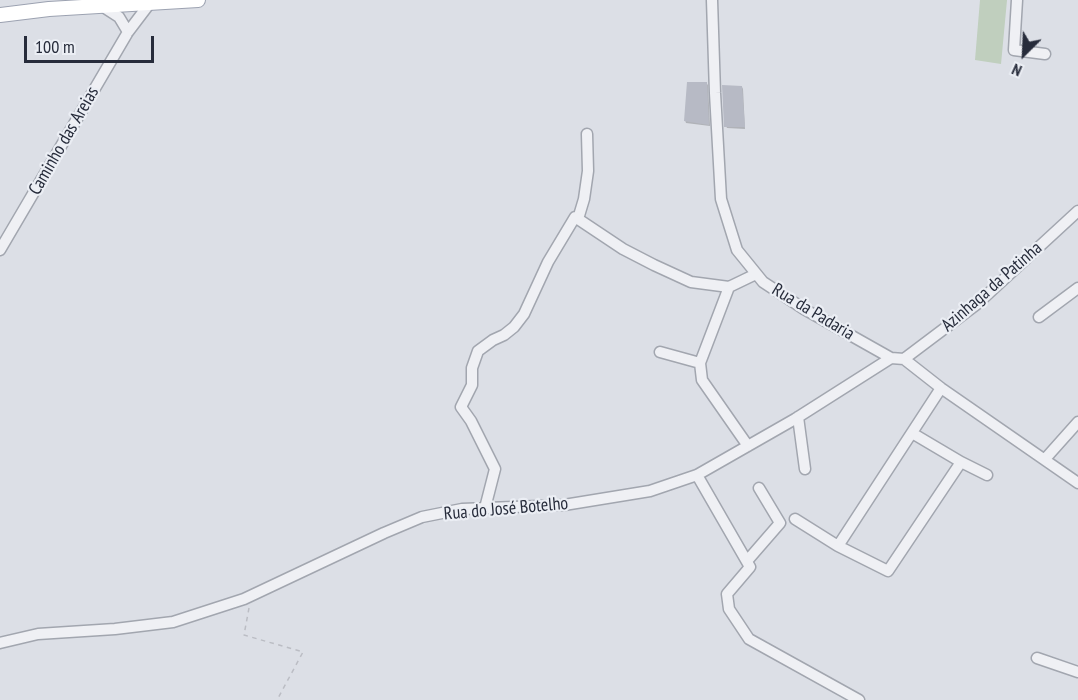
<!DOCTYPE html>
<html>
<head>
<meta charset="utf-8">
<style>
  body { margin:0 }
  #map { position:relative; width:1078px; height:700px; overflow:hidden; background:#dcdfe6; font-family:"PT Sans Narrow",sans-serif }
  canvas { display:block }
  .north { position:absolute; left:994px; top:24px; width:60px; height:60px; -webkit-text-stroke:4px #ebeef4; paint-order:stroke; rotate:204deg; font-size:16px; font-weight:700; line-height:24px; text-align:center; color:#272c3b }
  .north::after { content:''; display:block; margin:auto; width:21px; height:27px; background:#272c3b; clip-path:polygon(50% 0,100% 100%,50% 72%,0 100%) }
  .scale { position:absolute; left:24px; top:36px; width:130px; height:27px; box-sizing:border-box; border:3px solid #272c3b; border-top:0; padding-left:8px; font-size:18px; line-height:21px; white-space:nowrap; color:#272c3b; -webkit-text-stroke:4px #ebeef4; paint-order:stroke }
</style>
</head>
<body>
<div id="map">
<canvas width="1078" height="700"></canvas>
<div class="north">N</div>
<div class="scale">100 m</div>
</div>
<script>
const c = document.querySelector('canvas').getContext('2d');
c.lineJoin = 'round';
function fillPath(path, color) {
  c.fillStyle = color;
  c.fill(path, 'evenodd');
}
function trace(path, color, width, dash) {
  c.strokeStyle = color;
  c.lineWidth = width;
  c.lineCap = dash ? 'butt' : 'round';
  c.setLineDash(dash || []);
  c.stroke(path);
}
function drawText(font, color, halo, rows, align = 'center') {
  c.font = font + ' "PT Sans Narrow",sans-serif';
  c.lineWidth = 4.5;
  c.setLineDash([]);
  c.textBaseline = 'middle';
  c.strokeStyle = halo;
  c.fillStyle = color;
  for (const [text, x, y, turn = 0] of rows) {
    c.save();
    c.translate(x, y);
    c.rotate((+turn || 0) * Math.PI / 180);
    c.textAlign = isNaN(turn) ? turn : align;
    if (halo) c.strokeText(text, 0, 0);
    c.fillText(text, 0, 0);
    c.restore();
  }
}
fillPath(new Path2D(`
  M980,0H1007L1001,64L975,60Z`), '#c0cfbe');
fillPath(new Path2D(`
  M706,83L708,85L710,126L686,123L685,120Z
  M742,87L743,89L745,129L727,128L726,126Z`), '#0003');
fillPath(new Path2D(`
  M687,82H707L709,125L684,121Z
  M722,85L742,86L745,127H724Z`), '#b7bac5');
const minor = new Path2D(`
  M712,0L715,93L721,199L737,250L763,282L804,309L891,358L904,359L941,388L1078,483
  M1017,0L1014,50L1045,54
  M102,6L119,17L128,32
  M578,219L584,199L588,171L587,134
  M0,250L128,32L150,3
  M1039,317L1078,288
  M660,352L700,363
  M904,359L977,304L1078,211
  M798,417L805,469
  M912,433L961,462L888,571L838,546L941,388
  M748,446L702,380L700,363L729,287L756,274
  M1045,459L1078,422
  M961,462L987,475
  M697,475L750,567L727,594L729,609L749,639L859,700
  M485,508L495,469L471,421L461,407L472,385V368L478,351L493,340L504,335L514,327L524,314L548,262L575,217L623,249L654,265L691,282L729,287
  M795,519L838,546
  M747,561L780,523L759,488
  M0,643L38,634L115,629L173,622L244,599L384,533L422,517L462,509L564,505L650,491L697,475L795,419L891,358
  M1037,658L1078,672`);
const major = new Path2D(`
  M0,15L49,9L198,0`);
trace(minor, '#a2a6af', 13);
trace(major, '#9ca2b1', 16);
trace(new Path2D(`
  M249,608L244,635L303,652L277,700`), '#bbbdc4', 1.5, [4.5, 4.5]);
trace(minor, '#eff0f4', 10);
trace(major, '#fff', 14);
drawText('18px', '#272c3b', '#ebeef4', [
  ["Caminho das Areias",64,141,-60],
  ["Azinhaga da Patinha",992,287,-41],
  ["Rua da Padaria",813,312,31],
  ["Rua do José Botelho",506,509,-5]
]);
</script>
</body>
</html>
